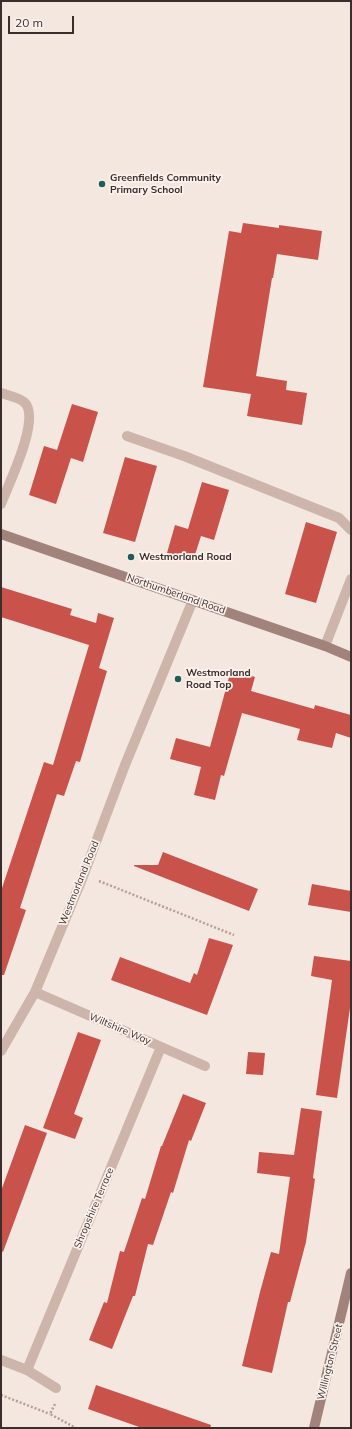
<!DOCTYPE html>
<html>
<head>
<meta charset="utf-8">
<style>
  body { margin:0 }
  #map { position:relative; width:352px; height:1429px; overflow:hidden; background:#f4e7e0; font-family:Mulish,sans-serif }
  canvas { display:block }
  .frame { position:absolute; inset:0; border:2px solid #3b2d2b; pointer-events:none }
  .scale { position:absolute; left:8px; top:16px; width:66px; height:18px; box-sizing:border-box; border:2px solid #3b2d2b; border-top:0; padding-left:5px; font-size:12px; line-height:14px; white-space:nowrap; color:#3b2d2b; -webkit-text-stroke:3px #fbf2ed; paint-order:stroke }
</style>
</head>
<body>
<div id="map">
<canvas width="352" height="1429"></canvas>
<div class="frame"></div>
<div class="scale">20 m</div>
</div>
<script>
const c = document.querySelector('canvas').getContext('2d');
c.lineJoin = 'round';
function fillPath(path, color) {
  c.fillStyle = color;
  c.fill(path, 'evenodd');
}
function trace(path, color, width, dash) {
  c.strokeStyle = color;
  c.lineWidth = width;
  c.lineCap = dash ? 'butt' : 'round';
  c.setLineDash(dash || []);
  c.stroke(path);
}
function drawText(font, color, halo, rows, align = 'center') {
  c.font = font + ' Mulish,sans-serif';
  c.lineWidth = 3.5;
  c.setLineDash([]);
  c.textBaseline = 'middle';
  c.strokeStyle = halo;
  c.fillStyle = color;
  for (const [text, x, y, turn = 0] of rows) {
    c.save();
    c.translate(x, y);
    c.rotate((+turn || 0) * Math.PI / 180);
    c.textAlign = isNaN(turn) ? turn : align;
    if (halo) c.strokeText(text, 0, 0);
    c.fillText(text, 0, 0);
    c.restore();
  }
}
fillPath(new Path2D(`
  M243,223L279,228V225L322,231L318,260L277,254L273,278H272L256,376L287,381L286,390L307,393L302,425L247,416L251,394L203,387L229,231L241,233Z
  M72,404L98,412L83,462L71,458L56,504L29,495L44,446L57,450Z
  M125,457L157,466L135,542L103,533Z
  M202,482L229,490L214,540L201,536L193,561L167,553L175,525L188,529Z
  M306,522L337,532L316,603L285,594Z
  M1,587L72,609L70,615L96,623L98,613L114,618L99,668L107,671L80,762L76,761L64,796L57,794L20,908L26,910L4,975H1V891L44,762L53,765L89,645L1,617Z
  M231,670L255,677L251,691L314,709L315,705L351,715V738L336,733L332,748L297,740L300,729L242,713L224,776L221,775L215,800L194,795L201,767L170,759L176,738L210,747Z
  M163,852L258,889L249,911L134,866V865H158Z
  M312,884L351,891V912L308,905Z
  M209,938L233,945L207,1015L111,980L120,957L190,983L194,973L197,975Z
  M314,956L351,961V1001L337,1098L316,1095L332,980L311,976Z
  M78,1032L101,1040L74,1114L83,1118L75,1139L43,1128Z
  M248,1052L265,1053L263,1075L246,1074Z
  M183,1094L206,1103L191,1141L189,1140L173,1193L171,1192L153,1245L148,1244L135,1296H133L112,1349L89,1340L104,1302L107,1303L120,1251L124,1252L142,1198L145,1199L161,1146H162Z
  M301,1108L322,1111L313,1178L315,1179L306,1242L290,1302H288L272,1373L242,1366L260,1292L271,1252L279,1254L290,1177L257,1173L259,1152L294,1155Z
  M25,1125L47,1133L3,1252L1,1251V1191Z
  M96,1385L211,1425L210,1428H142L88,1409Z`), '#c9524a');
trace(new Path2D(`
  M99,881L234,935
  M1,1395L50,1414
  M55,1404L50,1414L76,1428`), '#b99e95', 2.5, [2, 2]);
trace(new Path2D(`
  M127,436L184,456L339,518L351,530
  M325,646L351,579`), '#cdb5ab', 10);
trace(new Path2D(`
  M1,393C7,395 20,398 24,402C42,417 8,485 1,504
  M35,992L205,1066
  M1,1051L35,992L82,879L125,765L193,600
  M1,1360L27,1370L56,1388
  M27,1370L161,1047`), '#cdb5ab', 10);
trace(new Path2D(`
  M1,534L325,646L351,657
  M314,1428L351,1273`), '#a1837c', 10);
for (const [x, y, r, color] of [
  [102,184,4,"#1e5e57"],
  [131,557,4,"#1e5e57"],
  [178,679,4,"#1e5e57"]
]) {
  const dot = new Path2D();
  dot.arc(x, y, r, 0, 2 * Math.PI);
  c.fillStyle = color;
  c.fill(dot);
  trace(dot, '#fbf2ed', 1.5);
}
drawText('bold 10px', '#3b2d2b', '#fbf2ed', [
  ["Greenfields Community",110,178],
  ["Primary School",110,190],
  ["Westmorland Road",139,557],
  ["Westmorland",186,673],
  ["Road Top",186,685]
], 'left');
drawText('10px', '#3b2d2b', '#fbf2ed', [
  ["Northumberland Road",176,594,19],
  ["Westmorland Road",79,883,-68],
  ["Wiltshire Way",120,1029,23],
  ["Shropshire Terrace",94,1208,-67],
  ["Willington Street",330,1362,-76]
]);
</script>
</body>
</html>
